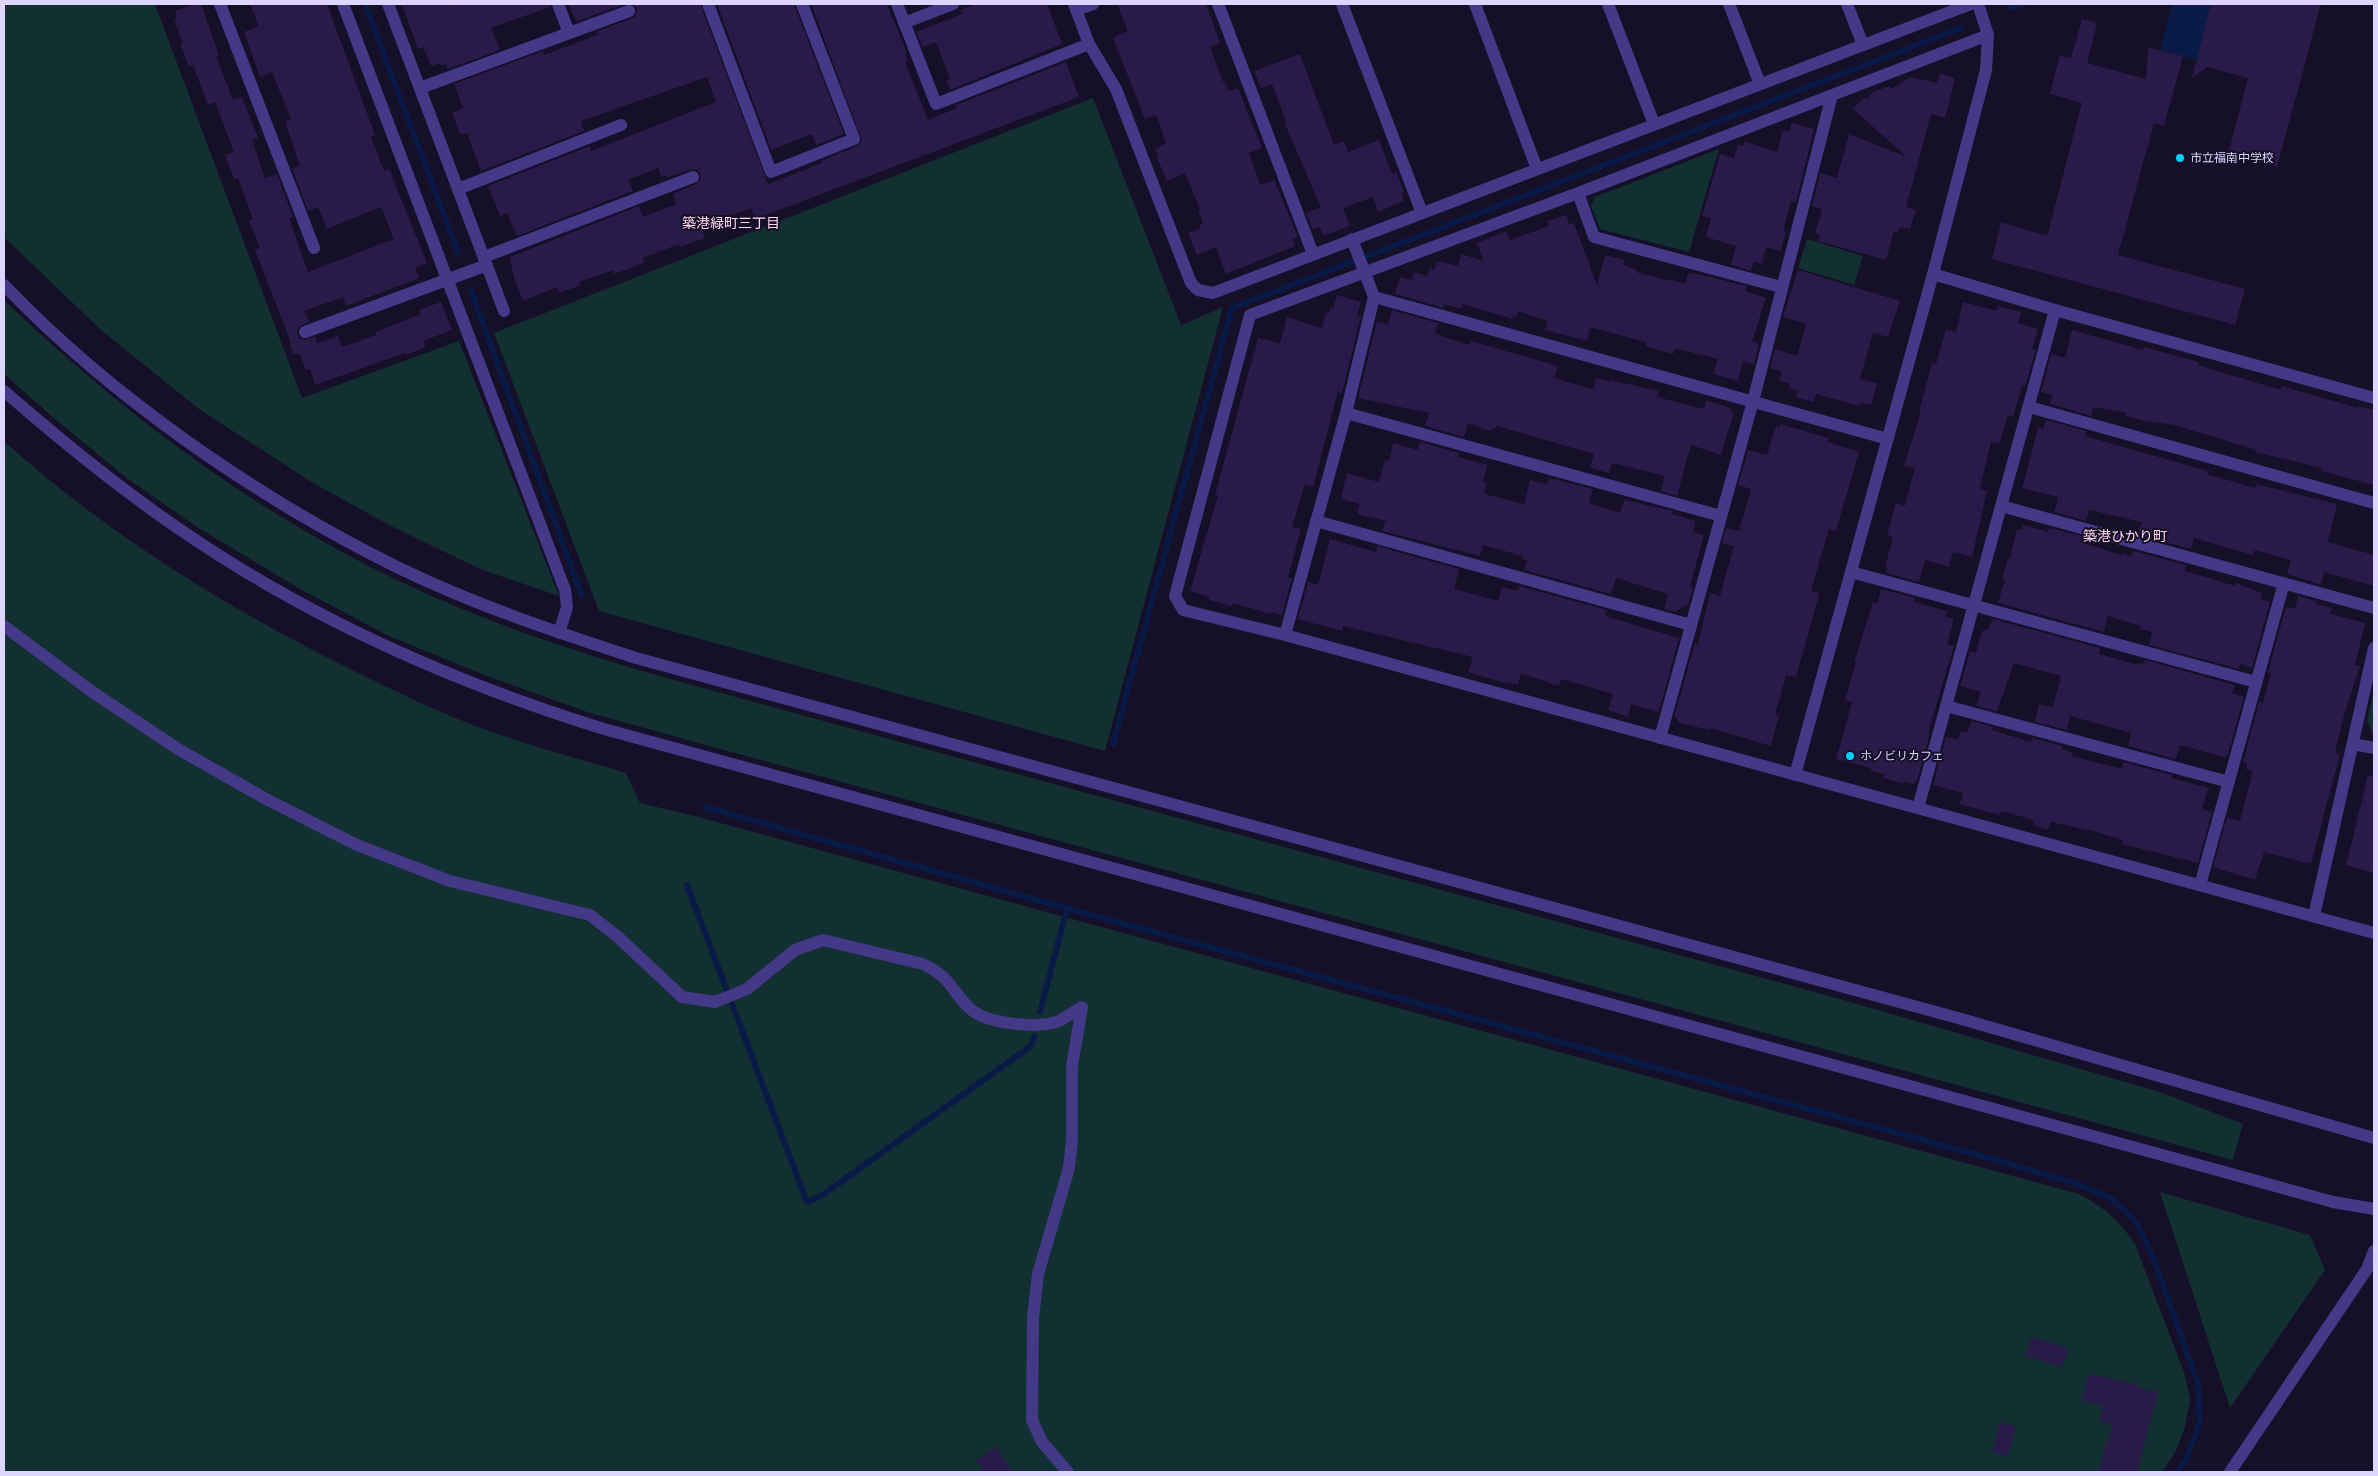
<!DOCTYPE html>
<html>
<head>
<meta charset="utf-8">
<style>
  body { margin:0 }
  #map { position:relative; width:2378px; height:1476px; overflow:hidden; background:#150f27; font-family:Ubuntu,sans-serif }
  canvas { display:block }
  .frame { position:absolute; inset:0; border:5px solid #ded5ff; pointer-events:none }
</style>
</head>
<body>
<div id="map">
<canvas width="2378" height="1476"></canvas>
<div class="frame"></div>
</div>
<script>
const c = document.querySelector('canvas').getContext('2d');
c.lineJoin = 'round';
function fillPath(path, color) {
  c.fillStyle = color;
  c.fill(path, 'evenodd');
}
function trace(path, color, width, dash) {
  c.strokeStyle = color;
  c.lineWidth = width;
  c.lineCap = dash ? 'butt' : 'round';
  c.setLineDash(dash || []);
  c.stroke(path);
}
function drawText(font, color, halo, rows, align = 'center') {
  c.font = font + ' Ubuntu,"Noto Sans JP",sans-serif';
  c.lineWidth = 4;
  c.setLineDash([]);
  c.textBaseline = 'middle';
  c.strokeStyle = halo;
  c.fillStyle = color;
  for (const [text, x, y, turn = 0] of rows) {
    c.save();
    c.translate(x, y);
    c.rotate((+turn || 0) * Math.PI / 180);
    c.textAlign = isNaN(turn) ? turn : align;
    if (halo) c.strokeText(text, 0, 0);
    c.fillText(text, 0, 0);
    c.restore();
  }
}
fillPath(new Path2D(`
  M4,4H155L302,398L459,341L559,596L480,569L391,526L313,483L199,409L101,330L5,238Z
  M1093,98L1181,325L1223,307L1105,751L599,611L494,333Z
  M1719,149L1689,252L1600,229L1591,206L1595,197Z
  M1807,239L1863,256L1854,285L1798,268Z
  M4,300C129,420 269,523 427,594C512,632 601,660 692,685L1840,999L2160,1092L2243,1124L2233,1160L713,747L587,712L479,673L387,635L300,589L197,527L128,479L55,419L4,374Z
  M4,441C107,534 226,607 350,669C395,691 441,714 489,731C534,747 580,759 626,773L640,803L695,816L2079,1194C2105,1208 2118,1219 2135,1244L2185,1375L2190,1399L2185,1427L2176,1451L2162,1472H4Z
  M2374,690V736L2367,721Z
  M2160,1192L2310,1235L2325,1270L2230,1408Z`), '#123031');
fillPath(new Path2D(`
  M2172,4H2211L2197,60L2160,50Z`), '#091a46');
trace(new Path2D(`
  M365,4L458,252
  M2011,8L2023,4
  M471,291L582,596
  M1113,744L1232,308L1961,28
  M705,807L1073,910L1975,1154L2075,1183L2112,1199L2137,1223L2153,1257L2198,1384L2200,1422L2186,1460L2177,1472
  M687,885L807,1202L821,1196L1031,1046L1034,1036
  M1040,1012L1067,909`), '#091a46', 6);
fillPath(new Path2D(`
  M195,4H201L219,55L216,56L233,100L242,97L258,138L252,140L265,178L277,174L293,217L289,218L308,272L394,239L381,207L327,229L318,207L308,211L292,168L300,166L285,121L291,119L272,72L260,77L244,32L259,26L250,4H327L375,135L371,137L384,171L389,169L427,263L415,268L419,278L346,306L343,297L304,311L309,322L298,327L297,334L299,338L304,340L315,337L317,343L338,336L342,347L376,335L375,332L421,314L419,310L441,302L452,330L423,341L425,347L406,355L405,353L315,385L310,369L306,370L299,353L293,355L287,332L255,250L260,248L249,221L253,219L238,178L234,179L225,155L234,152L215,102L208,105L193,65L189,67L180,44L183,43L174,20L177,18L175,11Z
  M402,4H452L453,6L459,4H550V7L491,28L500,50L448,69L446,64L441,66L440,63L431,66L423,47L418,49Z
  M569,4H625L578,21L574,18Z
  M632,4H700L768,184L822,163L821,161L857,146L862,141L811,4H887L907,53L905,54L908,61L905,62L928,120L957,108L956,105L1066,62L1079,97L755,219L751,208L701,227L705,238L680,247L679,244L643,258L644,263L614,274L613,270L579,282L581,285L559,293L557,287L523,301L514,278L510,257L639,206L643,217L676,204L673,194L696,184L701,179V175L698,170L691,169L667,178L666,175L661,177L658,168L628,180L633,191L517,236L507,213L500,216L488,186L590,146L591,151L716,102L707,77L581,121L584,131L481,171L467,133L461,135L452,113L463,108L454,84L543,51L544,55L600,34L596,32L635,17L637,9Z
  M717,4H794L844,134L816,145L812,134L771,150Z
  M976,4H1047L1062,44L950,90L946,80L950,79L936,42L923,47L916,32L962,14L960,10Z
  M1117,4H1206L1220,43L1210,47L1223,82H1225L1229,91L1238,88L1262,148L1249,153L1260,185L1274,180L1298,237L1293,239L1295,246L1226,274L1216,247L1197,255L1188,233L1201,228L1199,225L1203,223L1198,210L1200,209L1185,173L1167,181L1157,158L1159,157L1155,149L1166,143L1156,115L1145,119L1113,38L1128,31Z
  M2211,4H2321L2277,167L2228,154L2248,78L2207,67L2192,78Z
  M2082,19L2097,23L2087,63L2146,79L2148,47L2183,56L2164,126L2154,123L2118,255L2245,289L2235,325L1992,259L2001,222L2047,236L2082,103L2050,94L2060,55L2071,58Z
  M1300,54L1334,145L1344,141L1348,152L1379,140L1392,174L1396,172L1404,192L1401,193L1404,201L1378,212L1373,197L1343,208L1350,226L1324,236L1320,227L1313,230L1306,213L1321,207L1284,122L1286,121L1272,84L1261,88L1254,71Z
  M1940,73L1955,78L1945,118L1931,114L1906,207L1916,210L1910,229L1899,227L1898,232L1894,231L1886,260L1818,241L1820,235L1815,234L1822,209L1812,206L1820,173L1837,178L1849,134L1907,157L1853,109L1865,97L1867,99L1873,92L1890,86L1891,89L1911,77L1937,83Z
  M1791,123L1814,129L1796,202L1791,201L1783,231L1786,232L1781,251L1766,247L1762,264L1754,262L1751,271L1731,265L1736,246L1706,237L1711,218L1702,216L1720,154L1734,158L1738,144L1743,146L1744,141L1777,152L1783,130L1789,132Z
  M1566,215L1569,224L1574,223L1597,285L1605,255L1624,260L1623,265L1637,270L1636,272L1669,281L1670,279L1685,284L1688,273L1702,275L1747,286L1745,291L1766,298L1752,341L1759,344L1754,364L1743,361L1738,381L1713,374L1718,359L1678,349L1674,350L1673,354L1645,346L1646,342L1590,327L1587,341L1545,330L1547,321L1518,311L1516,317L1513,316L1512,319L1463,304L1462,309L1444,304L1443,308L1395,294L1400,277L1412,280L1414,272L1427,276L1430,268L1434,270L1437,261L1458,266L1461,254L1484,261L1477,243L1506,231L1510,240L1549,226L1547,221Z
  M1798,270L1900,301L1888,337L1873,333L1860,379L1877,383L1871,405L1861,402L1860,406L1816,394L1813,402L1796,397L1798,390L1789,388L1790,384L1779,380L1782,372L1770,368L1775,349L1797,356L1806,324L1783,317Z
  M1337,295L1361,302L1357,315L1361,316L1342,393L1338,392L1313,487L1305,484L1292,527L1301,529L1288,577L1292,578L1282,615L1271,612V614L1233,603L1232,606L1209,600V597L1190,591L1218,496L1215,495L1258,338L1280,343L1287,317L1322,328L1326,312L1329,313L1330,307L1333,308Z
  M1963,302L1997,311L1998,306L2021,312L2018,323L2038,329L2032,349H2036L2025,387L2022,386L2013,417L2008,416L1999,444L1991,442L1980,489L1987,491L1972,557L1953,552L1949,567L1925,560L1919,582L1886,573L1887,568L1885,567L1893,537L1887,535L1896,503L1905,506L1915,468L1904,466L1921,412L1919,411L1932,363L1936,364L1946,329L1956,332Z
  M1392,310L1438,323L1435,333L1441,336L1470,345L1471,341L1558,366L1554,378L1593,389L1596,378L1610,382V380L1659,391L1657,397L1704,409L1706,400L1730,408V411L1734,412L1721,455L1691,445L1677,496L1661,491L1665,476L1612,463L1609,473L1590,468L1594,454L1497,426L1490,431L1468,423L1464,437L1425,426L1429,413L1358,398L1377,321L1388,324Z
  M2072,330L2143,350L2144,347L2199,362L2198,365L2281,390L2282,386L2358,408L2359,406L2374,410V485L2321,471L2322,468L2255,452L2256,450L2244,446L2174,425L2146,421L2125,416L2126,413L2093,407L2091,416L2050,404L2053,395L2041,392L2051,354L2065,358Z
  M2046,420L2086,431L2085,436L2208,471L2207,474L2255,488L2256,484L2337,504L2328,542L2374,555V586L2324,572L2321,585L2287,574L2291,560L2255,550L2253,555L2194,538L2191,549L2138,535L2142,522L2089,510L2086,521L2054,512L2058,497L2022,488L2038,428L2043,429Z
  M1780,424L1829,438L1828,442L1859,452L1836,531L1829,529L1811,591L1819,593L1817,602L1796,677L1786,675L1775,715L1779,716L1771,746L1710,728L1709,730L1677,722L1678,718L1674,717L1695,643L1698,644L1710,593L1720,596L1734,546L1722,543L1726,528L1739,531L1751,489L1738,485L1748,450L1767,455L1776,426L1779,428Z
  M1420,442L1459,453L1458,457L1488,465L1483,481L1487,482L1484,494L1524,504L1530,480L1547,484L1548,478L1593,489L1589,503L1620,513L1624,500L1673,511L1672,514L1696,521L1693,532L1704,535L1690,586L1693,587L1688,604L1675,612L1664,609L1668,594L1616,578L1611,594L1524,570L1527,560L1522,559V556L1483,545L1480,556L1382,531L1386,521L1357,514L1360,504L1341,499L1347,473L1379,482L1385,460L1389,461L1393,443L1418,450Z
  M2023,525L2048,532L2049,528L2082,536L2080,542L2121,555L2122,553L2131,556L2134,551L2186,565L2185,571L2235,586L2236,583L2262,593L2261,599L2270,602L2252,668L2240,664L2239,669L2149,645L2152,632L2140,629L2141,626L2108,616L2104,632L1998,603L2005,580L2002,579L2008,558H2010L2017,529L2021,530Z
  M1330,539L1376,552L1377,546L1459,569L1454,589L1498,601L1502,587L1517,591L1519,586L1607,610L1605,616L1679,638L1659,712L1631,704L1628,717L1608,710L1613,694L1561,679L1559,686L1521,673L1518,685L1508,682V684L1468,672L1473,657L1343,626L1342,631L1298,619L1308,582L1318,585Z
  M1881,589L1915,598L1914,602L1947,611L1945,616L1954,619L1947,644L1954,646L1928,733H1930L1917,781H1915L1914,784L1904,781L1903,784L1883,778L1884,774L1871,771V768L1836,759L1852,702L1845,700L1856,662H1854L1873,602L1877,604Z
  M2298,596L2317,601L2316,604L2332,608L2330,614L2365,623L2355,665L2360,666L2344,715L2335,752L2340,754L2311,864L2264,852L2255,880L2213,867L2227,817L2240,821L2253,771L2246,769L2247,764L2243,762L2259,702L2263,703L2271,673L2268,672L2286,607L2295,609Z
  M1993,619L2100,648L2099,654L2138,665L2139,663L2144,664L2145,660L2235,685L2232,693L2244,697L2227,758L2180,745L2176,759L2128,746L2131,733L2070,716L2067,730L2035,722L2039,704L2053,707L2061,676L2014,663L1997,711L1976,706L1981,692L1960,686L1970,651L1976,653L1982,631L1988,629Z
  M1972,721L1993,727L1992,730L2031,742L2032,738L2063,746L2062,749L2073,753L2072,756L2122,769L2124,762L2172,775L2171,778L2208,788L2202,809L2212,812L2198,863L2122,844L2123,840L2093,831L2051,822L2048,830L2033,825L2034,820L2001,811L2000,815L1960,804L1963,793L1933,785L1946,737L1958,740L1961,731L1967,733Z
  M2368,775L2374,776V873L2346,865Z
  M2031,1337L2068,1348L2063,1367L2025,1356Z
  M2088,1374L2138,1384V1387L2158,1392L2137,1472H2098L2113,1424L2099,1421L2104,1406L2082,1400Z
  M2000,1422L2016,1426L2008,1456L1992,1452Z
  M996,1447L1013,1472H984L976,1460Z`), '#281b49');
trace(new Path2D(`
  M220,4L314,248
  M343,4L565,590L567,607L559,633
  M388,4L504,311
  M558,4L569,33
  M708,4L771,172L854,139L802,4
  M897,4L936,104L1089,44
  M1074,4L1089,44L1116,89L1191,283L1198,290L1213,293L1971,4
  M1218,4L1313,254
  M1342,4L1422,213
  M1475,4L1537,169
  M1608,4L1654,124
  M1729,4L1760,84
  M1847,4L1863,45
  M1076,10L1093,4
  M904,23L953,4
  M1988,35L1578,193L1250,315L1175,596L1183,610L1285,635L2374,933
  M420,88L629,11
  M458,189L621,125
  M1578,193L1594,237L1781,287
  M1352,239L1374,297L1888,439
  M484,257L693,177
  M1933,274L2055,310L2374,398
  M4,285C112,398 259,499 399,568C475,605 556,632 636,658L1958,1018L2374,1138
  M305,332L487,265
  M4,391C66,445 131,498 200,543C324,625 462,685 604,729L2228,1173L2333,1202L2374,1209
  M2029,407L2374,503
  M1346,413L1721,516
  M2001,506L2374,608
  M1316,521L1691,625
  M1851,572L2256,682
  M4,626L91,691L178,749L266,799L357,845L450,881L590,915L618,937L682,997L715,1002L747,989L795,950L823,940L923,964C931,968 939,972 945,979C955,989 961,1002 973,1011C991,1024 1038,1029 1059,1021C1067,1017 1075,1011 1082,1007L1072,1066V1141L1069,1168L1038,1274L1033,1318L1032,1420L1042,1442L1068,1472
  M1285,635L1346,413L1374,297
  M1946,706L2229,782
  M1660,738L1753,401L1832,95
  M2353,744L2374,748
  M1795,775L1933,274L1986,70L1988,35L1978,4
  M1918,808L2055,310
  M2200,885L2284,583
  M2314,916L2374,648
  M2230,1472L2367,1269L2374,1251`), '#433987', 12);
for (const [x, y, r, color] of [
  [2180,158,5,"#01cfff"],
  [1850,756,5,"#01cfff"]
]) {
  const dot = new Path2D();
  dot.arc(x, y, r, 0, 2 * Math.PI);
  c.fillStyle = color;
  c.fill(dot);
  trace(dot, '#150f27', 2);
}
drawText('12px', '#ded5ff', '#150f27', [
  ["市立福南中学校",2190,158],
  ["ホノビリカフェ",1860,756]
], 'left');
drawText('14px', '#ffd7ed', '#150f27', [
  ["築港緑町三丁目",731,223],
  ["築港ひかり町",2125,536]
]);
</script>
</body>
</html>
